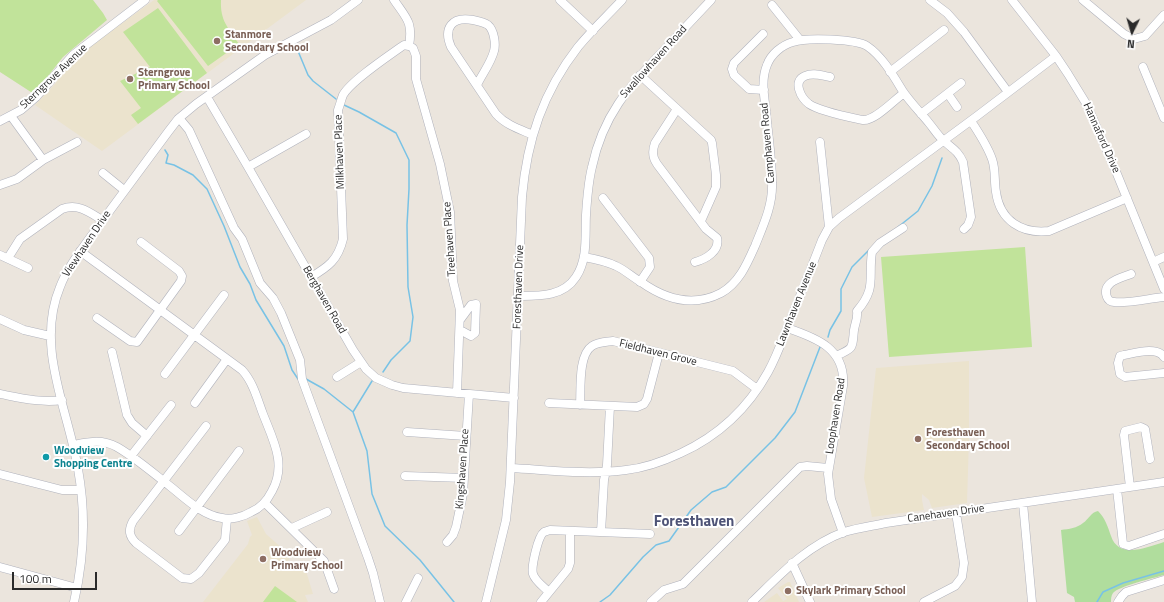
<!DOCTYPE html>
<html>
<head>
<meta charset="utf-8">
<style>
  body { margin:0 }
  #map { position:relative; width:1164px; height:602px; overflow:hidden; background:#ebe5dd; font-family:"Titillium Web",sans-serif }
  canvas { display:block }
  .north { position:absolute; left:1112px; top:12px; width:40px; height:40px; -webkit-text-stroke:3px #fff; paint-order:stroke; rotate:185deg; font-size:11px; font-weight:700; line-height:16px; text-align:center; color:#2a2a2a }
  .north::after { content:''; display:block; margin:auto; width:14px; height:18px; background:#2a2a2a; clip-path:polygon(50% 0,100% 100%,50% 72%,0 100%) }
  .scale { position:absolute; left:12px; top:572px; width:85px; height:18px; box-sizing:border-box; border:2px solid #2a2a2a; border-top:0; padding-left:5px; font-size:12px; line-height:14px; white-space:nowrap; color:#2a2a2a; -webkit-text-stroke:3px #fff; paint-order:stroke }
</style>
</head>
<body>
<div id="map">
<canvas width="1164" height="602"></canvas>
<div class="north">N</div>
<div class="scale">100 m</div>
</div>
<script>
const c = document.querySelector('canvas').getContext('2d');
c.lineJoin = 'round';
function fillPath(path, color) {
  c.fillStyle = color;
  c.fill(path, 'evenodd');
}
function trace(path, color, width, dash) {
  c.strokeStyle = color;
  c.lineWidth = width;
  c.lineCap = dash ? 'butt' : 'round';
  c.setLineDash(dash || []);
  c.stroke(path);
}
function drawText(font, color, halo, rows, align = 'center') {
  c.font = font + ' "Titillium Web",sans-serif';
  c.lineWidth = 4;
  c.setLineDash([]);
  c.textBaseline = 'middle';
  c.strokeStyle = halo;
  c.fillStyle = color;
  for (const [text, x, y, turn = 0] of rows) {
    c.save();
    c.translate(x, y);
    c.rotate((+turn || 0) * Math.PI / 180);
    c.textAlign = isNaN(turn) ? turn : align;
    if (halo) c.strokeText(text, 0, 0);
    c.fillText(text, 0, 0);
    c.restore();
  }
}
fillPath(new Path2D(`
  M154,0H306L102,151L35,105L55,84L69,64L84,51Z
  M969,361V438L967,503L932,508L929,500L922,494V500L924,510L872,517L864,478L876,368Z
  M257,517L266,534L291,556L288,561L295,567L298,564L306,571L313,594L305,595L308,602H203L248,544L250,537L252,535L247,521Z
  M788,582H790L799,602H764L777,593L783,601L787,599L778,588Z`), '#ebe3cd');
fillPath(new Path2D(`
  M1098,511C1105,518 1108,527 1111,536C1119,560 1147,547 1164,542V575C1154,578 1119,586 1113,593C1111,596 1111,599 1111,602H1075L1074,597L1067,593L1061,530C1069,529 1077,528 1083,523C1089,519 1091,512 1098,511Z`), '#b0dd9d');
fillPath(new Path2D(`
  M0,0H93L103,13L107,20L63,57L34,94L0,72Z
  M158,0H221C220,21 228,27 239,44L208,66L157,1Z
  M158,8L207,73L138,124L131,115L141,108L120,81L150,67L123,32Z
  M1025,247L1032,347L889,357L881,257Z
  M275,586L297,602H263Z`), '#c1e39a');
trace(new Path2D(`
  M298,51L308,75L313,81L336,99
  M344,105L359,112L396,133L409,160V189L407,225L408,287L413,317L410,341L391,360L383,372
  M165,150L168,155L166,163L174,165L193,175L207,189L224,226L240,267L250,284L256,300L284,346L292,370L298,379H300
  M898,227L918,211L932,186L942,158
  M828,337L830,330L841,311V289L852,267L869,250
  M306,379L324,389L353,412
  M372,381L353,412L367,451L372,494L385,526L420,560L454,602
  M600,602L610,595L643,557L656,545L669,541L691,510L712,492L726,487L775,438L795,412L820,347
  M1097,602L1103,592L1123,583L1164,571`), '#78c2e5', 1.5);
const minor = new Path2D(`
  M394,0C407,19 413,22 409,46
  M560,0L593,31
  M930,0L947,13L964,32L1008,92
  M1012,0L1056,56L1068,74L1087,105L1117,174L1164,289
  M1083,0L1124,34L1134,39L1145,36L1164,15
  M772,5L800,40
  M763,34L734,63L732,69L734,75L749,89L764,90
  M1143,67L1164,118
  M890,72L944,30
  M640,75L711,140L712,143L716,175V187L701,221
  M830,77C823,76 813,72 805,76C792,81 801,98 809,104C821,112 849,117 863,120C875,121 894,100 904,93
  M477,85C482,74 491,63 494,51C496,44 494,30 488,25C484,22 478,21 473,20C452,16 443,28 451,47L496,114C506,125 519,129 533,135
  M948,94L957,107
  M207,97L248,167L353,350L366,369L376,378L392,385L403,388L514,398
  M677,109L655,143C652,151 652,157 657,164L706,229L717,238C720,251 706,259 695,262
  M921,114L961,83
  M11,116L43,160
  M179,118L189,130L234,228L242,239L260,283L273,298L281,313L300,360L302,379L368,558L373,573L380,602
  M0,121L21,110L36,97L73,55L145,0
  M971,121C979,133 987,145 992,159C996,170 994,181 996,192C1000,221 1022,234 1049,231L1127,198
  M820,142L829,227
  M248,167L306,134
  M103,173L124,190
  M0,185L17,179L43,160L77,142
  M603,198L649,258L650,267L640,282
  M0,255L28,268
  M584,257C595,259 606,261 616,266C625,270 632,277 641,282C665,299 692,308 721,293C739,283 747,264 755,246C763,226 773,205 772,183C772,159 768,135 766,111C764,96 761,79 767,65C771,54 782,45 793,42C806,37 856,39 867,46C882,56 893,75 902,90C910,102 920,112 929,123C934,129 938,136 944,141C953,149 958,151 963,162L971,217L968,225L964,229
  M8,258L20,239L62,209C78,203 89,212 102,220
  M1153,262L1164,257
  M1131,274C1121,278 1101,282 1107,297C1108,300 1111,302 1114,302C1125,304 1152,298 1164,297
  M311,277C328,267 338,260 343,239L338,110C340,105 341,100 343,95C351,81 387,57 401,47L404,45L409,46L413,48L416,56V79L440,164L450,212L453,281L460,310L457,393
  M518,296C539,296 563,297 576,277C588,259 585,236 586,215C587,199 588,183 592,167C603,115 628,88 663,51C679,34 695,17 711,0
  M97,318L130,341L137,342L181,281L182,276L179,271L141,242
  M0,319L24,330L50,336
  M787,328C817,338 846,349 843,386L828,474L831,499L843,533
  M460,330L471,336L475,333L476,304L471,305L460,320
  M112,352L127,415L132,423L147,436
  M836,356C854,348 852,349 854,330C855,323 858,319 857,311C877,288 868,278 872,252L880,243L903,228
  M1164,357C1157,346 1135,353 1124,355L1120,356L1118,363L1120,374L1125,377L1164,373
  M165,374L224,295
  M337,377L361,362
  M0,394C21,398 41,403 62,400
  M195,403L227,359
  M549,403L637,407L644,404L647,399L659,353
  M580,405C581,390 578,355 592,346C598,342 606,342 613,341L733,371L757,389
  M206,426L133,521C128,530 129,536 136,543L182,578L191,579L199,573L225,540L227,519
  M407,432L466,436
  M73,445C89,442 102,439 117,447C136,458 153,473 171,487C186,499 202,515 222,518C231,520 243,517 251,512C261,508 267,501 272,491C287,464 273,440 263,414C257,398 253,382 242,370L80,251
  M131,456L171,405
  M511,468C549,470 588,475 626,470C645,468 664,461 681,453C718,436 748,408 768,372C778,354 784,335 792,316C802,291 812,266 822,240L829,227L839,218L977,116L1056,56
  M0,474L62,490H81
  M405,476L464,478
  M1130,487L1124,435L1125,431L1141,427L1145,429L1150,459
  M1117,489L1123,544L1129,546L1164,534
  M265,503L324,561L334,589
  M1023,503L1032,602
  M292,528L327,512
  M179,531L239,451
  M601,532L604,480L607,465L610,406
  M447,542L453,535L456,527L463,494L469,394
  M792,563L810,602
  M0,567L77,588
  M549,592C544,587 535,581 533,574C531,567 538,536 544,532L550,530L650,534
  M74,602C84,559 86,513 78,469C68,409 35,347 60,287C66,271 76,257 86,243L168,132L178,119L196,104L265,55L331,20L358,0
  M406,602L418,578
  M486,602L506,520L510,482L522,197C527,140 543,92 578,47C592,30 608,15 622,0
  M541,602L568,569L570,563V531
  M651,602L664,590L683,584L800,467L807,466L828,468
  M752,602C780,575 806,546 844,532C858,528 872,526 886,523L1164,482
  M924,602L955,586L962,577L964,563L956,513
  M1118,602L1122,596L1126,592L1164,580`);
trace(minor, '#b0b2bc', 9);
trace(minor, '#fff', 8);
for (const [x, y, r, color] of [
  [217,41,4,"#8d6e63"],
  [130,79,4,"#8d6e63"],
  [918,439,4,"#8d6e63"],
  [46,457,4,"#0f9aa8"],
  [263,559,4,"#8d6e63"],
  [788,591,4,"#8d6e63"]
]) {
  const dot = new Path2D();
  dot.arc(x, y, r, 0, 2 * Math.PI);
  c.fillStyle = color;
  c.fill(dot);
  trace(dot, '#fff', 1.5);
}
drawText('bold 11px', '#785e54', '#fff', [
  ["Stanmore",225,35],
  ["Secondary School",225,48],
  ["Sterngrove",138,73],
  ["Primary School",138,86],
  ["Foresthaven",926,433],
  ["Secondary School",926,446],
  ["Woodview",271,553],
  ["Primary School",271,566],
  ["Skylark Primary School",796,591]
], 'left');
drawText('11px', '#2a2a2a', '#fff', [
  ["Swallowhaven Road",654,62,-48],
  ["Sterngrove Avenue",54,77,-44],
  ["Hannaford Drive",1101,138,66],
  ["Camphaven Road",768,143,-95],
  ["Milkhaven Place",340,152,-92],
  ["Treehaven Place",450,239,-94],
  ["Viewhaven Drive",87,244,-56],
  ["Foresthaven Drive",519,287,-88],
  ["Berghaven Road",324,300,60],
  ["Lawnhaven Avenue",797,304,-68],
  ["Fieldhaven Grove",658,353,14],
  ["Loophaven Road",836,416,-81],
  ["Kingshaven Place",463,469,-86],
  ["Canehaven Drive",946,514,-8]
]);
drawText('bold 11px', '#0d838f', '#fff', [
  ["Woodview",54,451],
  ["Shopping Centre",54,464]
], 'left');
drawText('bold 15px', '#4e5376', '#fff', [
  ["Foresthaven",694,522]
]);
</script>
</body>
</html>
